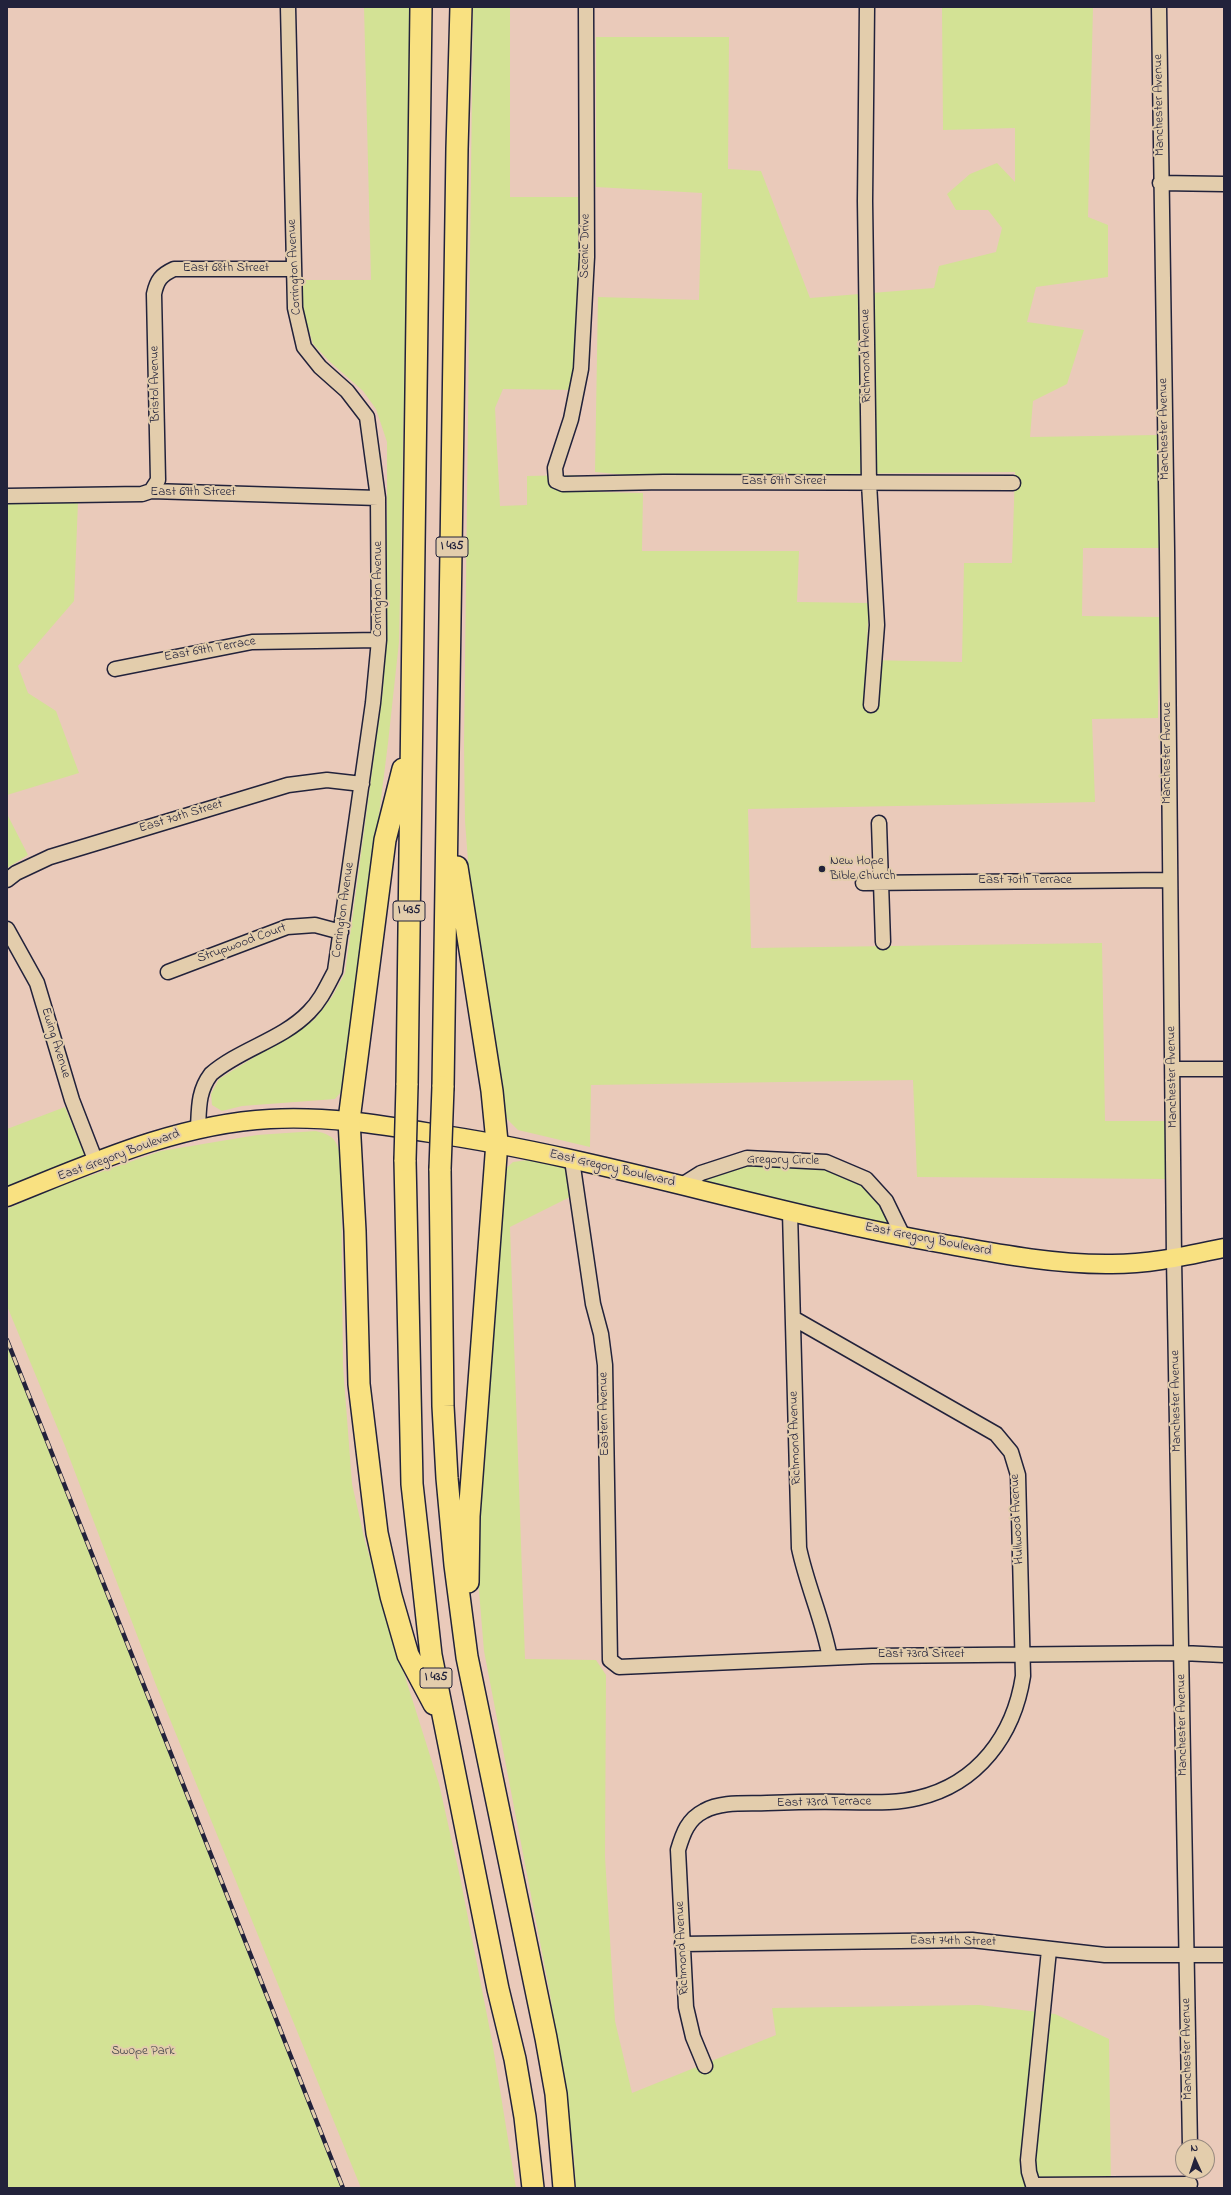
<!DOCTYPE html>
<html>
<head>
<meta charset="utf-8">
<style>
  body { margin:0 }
  #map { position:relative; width:1231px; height:2195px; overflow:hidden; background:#eacaba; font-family:"Indie Flower",sans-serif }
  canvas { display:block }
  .frame { position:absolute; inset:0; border:8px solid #22223b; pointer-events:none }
  .north { position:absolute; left:1175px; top:2139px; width:40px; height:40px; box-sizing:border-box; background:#e3cdac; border:1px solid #96897f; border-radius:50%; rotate:357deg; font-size:11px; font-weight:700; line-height:16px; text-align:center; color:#22223b }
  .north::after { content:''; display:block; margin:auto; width:14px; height:18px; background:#22223b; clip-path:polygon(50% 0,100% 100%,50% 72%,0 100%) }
</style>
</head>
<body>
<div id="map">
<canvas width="1231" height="2195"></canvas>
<div class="frame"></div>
<div class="north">N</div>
</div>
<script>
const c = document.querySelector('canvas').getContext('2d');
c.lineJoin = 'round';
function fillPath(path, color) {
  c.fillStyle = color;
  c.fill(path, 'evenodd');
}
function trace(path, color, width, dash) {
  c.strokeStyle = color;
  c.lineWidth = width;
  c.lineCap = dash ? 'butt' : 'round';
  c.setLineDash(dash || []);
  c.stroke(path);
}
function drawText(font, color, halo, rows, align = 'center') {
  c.font = font + ' "Indie Flower",sans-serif';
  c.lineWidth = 4;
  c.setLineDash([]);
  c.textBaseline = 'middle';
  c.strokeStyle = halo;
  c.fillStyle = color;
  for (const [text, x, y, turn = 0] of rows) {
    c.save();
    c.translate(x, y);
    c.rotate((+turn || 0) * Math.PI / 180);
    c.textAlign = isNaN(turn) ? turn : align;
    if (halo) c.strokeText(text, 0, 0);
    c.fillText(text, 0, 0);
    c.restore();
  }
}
fillPath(new Path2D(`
  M364,7H412L399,642L388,743L347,1071L341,1092L335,1099L242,1106L222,1111L212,1105L211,1094L219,1079L314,1020L332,997L345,973L383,689L387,621V442L376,409L363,391L329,361L313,344L304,314L301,280H371Z
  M473,7H510V197H578L580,390L503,389L495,408L500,506L527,505V476L577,475L598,492L643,493L642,551H799L797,602L869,603L866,660L962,662L964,563H1012L1015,472L637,476L595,472L598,297L699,300L702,193L596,187V37H729L728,169L761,171L810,298L934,288L939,266L996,252L1002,228L988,210H956L947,194L970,174L997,163L1015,182V128L943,130L942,7H1093L1088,217L1108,225V277L1036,287L1027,322L1084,330L1067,384L1033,401L1030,437L1157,435L1159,548H1083L1082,616L1159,617L1158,718L1092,719L1095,802L748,809L751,948L1102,943L1105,1121H1166L1168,1179L917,1177L913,1080L591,1085L590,1147L518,1130L507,1119L502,1101L470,888L465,821L464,744Z
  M78,502L74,601L18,666L28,693L56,711L79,773L7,795V504Z
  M7,814L28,855L7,868Z
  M65,1107L85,1156L7,1187V1129Z
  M316,1131C335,1136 337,1140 341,1160L343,1366L352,1484L365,1541L397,1651L439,1784L460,1877L492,2041L516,2188H361L156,1685L65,1446L7,1306V1209L52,1189L161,1151L257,1135Z
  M528,1160L566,1168L570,1197L510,1227L525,1659L596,1660L606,1675L605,1857L615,2021L632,2093L776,2035L772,2008L979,2005L1055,2014L1109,2039L1111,2188H576L573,2148L550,1994L484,1651L479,1591L477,1495L502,1172L513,1162Z
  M756,1163C811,1168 865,1164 890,1223L885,1227L699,1181L733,1166Z
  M7,1345L343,2188H7Z`), '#d3e295');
const minor = new Path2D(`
  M586,7L587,257L581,369L571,419L555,468L556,481L563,484L664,482L1013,483
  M867,7L865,201L869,483L877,625L871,705
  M1159,7L1167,550L1174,1258L1190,2147
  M1160,183L1224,184
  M151,491L158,480L154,294C157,280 161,275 174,269H293
  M7,496L142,494L151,491L378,498
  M115,669L252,642L379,640
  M879,823L883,942
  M7,880L16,873L50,857L288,785L327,780L362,784
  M863,883L1169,880
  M7,929L37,983L72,1100L96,1162
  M168,972L287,927L315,925L341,932
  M1173,1069H1224
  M198,1129C199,1108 198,1091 211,1074C240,1049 282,1040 309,1012C321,1000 327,986 335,971L373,703L379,640L378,498L367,417L347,391L320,367L304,347L295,308L288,7
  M572,1160L593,1304L601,1334L605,1365L610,1660L619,1667L872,1656L1182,1653L1224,1655
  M682,1185L701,1173L747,1158L826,1162L866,1179L886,1201L903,1236
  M790,1212L799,1548C807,1586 823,1620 830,1658
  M682,1944L972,1940L1105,1955H1224
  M1049,1950L1028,2160L1029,2172L1033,2185L1190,2184
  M705,2066L693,2037L686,2007L678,1850C683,1833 688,1819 704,1811C722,1801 747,1804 767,1803C793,1802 819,1801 845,1802C869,1802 894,1804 918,1798C978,1784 1014,1735 1023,1676L1018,1475L1011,1452L996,1434L793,1318`);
const major = new Path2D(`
  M7,1197C92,1163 177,1124 270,1119C325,1116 377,1124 431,1133C603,1158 768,1213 939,1243C995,1253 1050,1264 1106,1264C1146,1265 1186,1256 1224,1248`);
const highway = new Path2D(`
  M403,769L385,840L349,1120L355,1231L359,1384L377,1533L391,1596L408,1655L434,1704
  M457,867L492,1091L497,1142L469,1516L468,1582
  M407,1085L421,7
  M443,1087L457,149L461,7
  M405,1160L412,1484L431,1655L498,1989L515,2059L525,2117L533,2188
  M440,1169L443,1406L447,1478L455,1565L467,1657L546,2038L556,2094L564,2188`);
trace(minor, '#22223b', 17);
trace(major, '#22223b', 21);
trace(highway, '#22223b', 24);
trace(minor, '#e3cdac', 14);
trace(major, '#f9e181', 18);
trace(highway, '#f9e181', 21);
const rail = new Path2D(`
  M7,1340L343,2188`);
trace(rail, '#22223b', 4.5);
trace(rail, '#e3cdac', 3, [9]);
const highwayBridge = new Path2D(`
  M405,1160L407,1085
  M440,1169L443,1087`);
trace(highwayBridge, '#22223b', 24, []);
trace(highwayBridge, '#f9e181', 21);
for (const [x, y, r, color] of [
  [822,869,4,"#22223b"]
]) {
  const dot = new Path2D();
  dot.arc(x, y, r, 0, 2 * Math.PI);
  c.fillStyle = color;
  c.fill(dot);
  trace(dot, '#e3cdac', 1.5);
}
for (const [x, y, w] of [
  [452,547,32],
  [409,911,32],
  [436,1678,32]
]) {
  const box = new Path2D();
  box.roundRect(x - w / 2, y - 10, w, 20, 3);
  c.fillStyle = '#e3cdac';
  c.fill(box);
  trace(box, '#22223b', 1);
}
drawText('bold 12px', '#22223b', null, [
  ["I 435",452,547],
  ["I 435",409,911],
  ["I 435",436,1678]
]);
drawText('13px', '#22223b', '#e3cdac', [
  ["Manchester Avenue",1160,105,-91],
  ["Scenic Drive",586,246,-89],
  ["Corrington Avenue",295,267,-93],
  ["East 68th Street",226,269],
  ["Richmond Avenue",867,356,-91],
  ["Bristol Avenue",156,384,-91],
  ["Manchester Avenue",1165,429,-91],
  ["East 69th Street",784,482],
  ["East 69th Street",193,493],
  ["Corrington Avenue",379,589,-90],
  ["East 69th Terrace",210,650,-10],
  ["Manchester Avenue",1168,753,-90],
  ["East 70th Street",181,817,-17],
  ["East 70th Terrace",1025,881],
  ["Corrington Avenue",344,910,-82],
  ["Strupwood Court",242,944,-20],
  ["Ewing Avenue",55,1043,73],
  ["Manchester Avenue",1173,1077,-91],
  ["East Gregory Boulevard",119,1156,-20],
  ["Gregory Circle",783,1161,1],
  ["East Gregory Boulevard",612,1169,13],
  ["East Gregory Boulevard",928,1240,11],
  ["Manchester Avenue",1177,1401,-91],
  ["Eastern Avenue",605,1414,-91],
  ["Richmond Avenue",796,1438,-92],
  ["Hullwood Avenue",1018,1519,-93],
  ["East 73rd Street",921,1655],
  ["Manchester Avenue",1183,1725,-91],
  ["East 73rd Terrace",824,1803,-1],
  ["East 74th Street",953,1942,1],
  ["Richmond Avenue",683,1948,-93],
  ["Manchester Avenue",1188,2049,-91]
]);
drawText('13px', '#22223b', '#e3cdac', [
  ["New Hope",830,862],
  ["Bible Church",830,877]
], 'left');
drawText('13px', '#3d3f48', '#e3cdac', [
  ["Swope Park",143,2052]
]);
</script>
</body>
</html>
